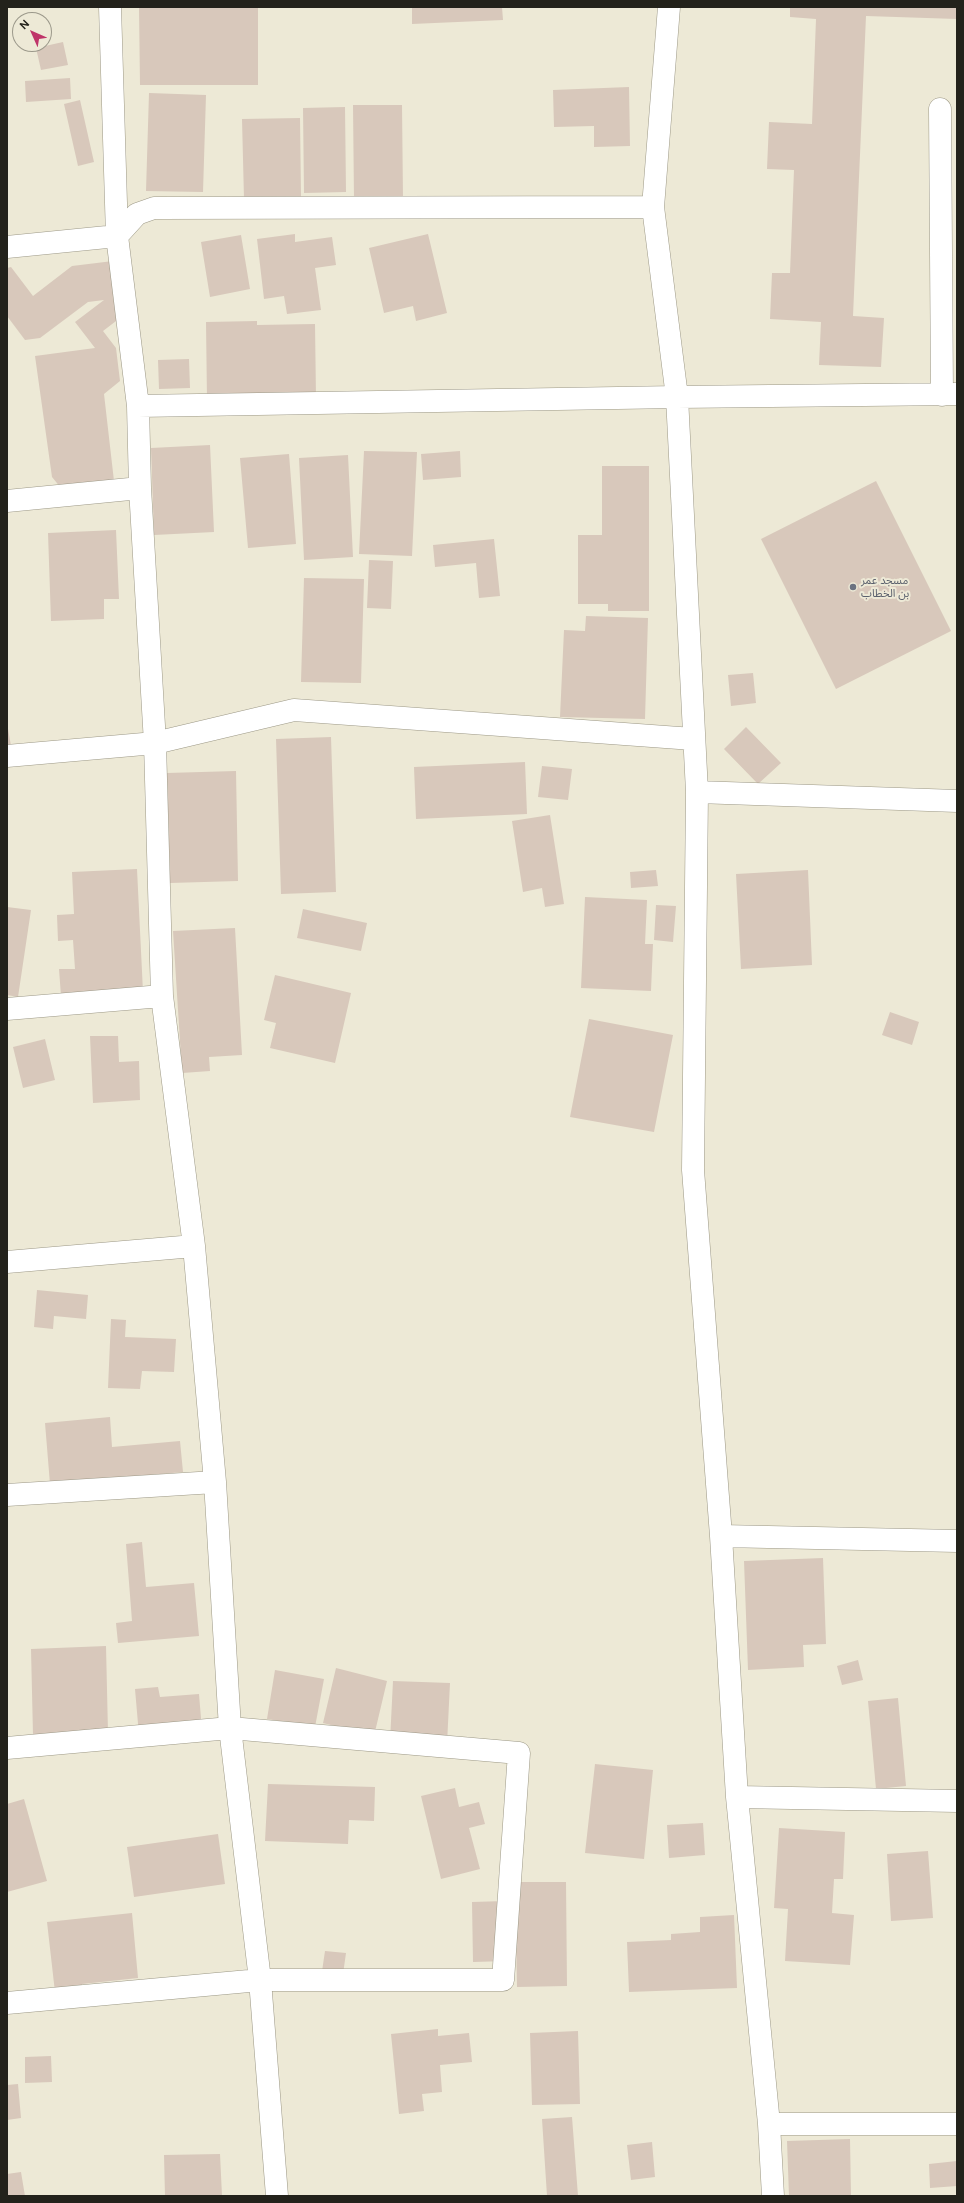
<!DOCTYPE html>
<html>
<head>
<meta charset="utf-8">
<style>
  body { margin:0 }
  #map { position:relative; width:964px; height:2203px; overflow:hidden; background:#ede9d6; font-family:"DM Sans",sans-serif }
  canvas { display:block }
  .frame { position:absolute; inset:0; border:8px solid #23221b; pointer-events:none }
  .north { position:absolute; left:12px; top:12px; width:40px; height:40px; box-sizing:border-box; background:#ede9d6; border:1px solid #9c998b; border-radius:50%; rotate:315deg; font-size:11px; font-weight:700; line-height:16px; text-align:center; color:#23221b }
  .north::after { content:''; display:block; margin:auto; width:14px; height:18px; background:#bf3469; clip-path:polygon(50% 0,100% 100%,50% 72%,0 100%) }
</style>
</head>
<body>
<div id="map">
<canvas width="964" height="2203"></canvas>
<div class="frame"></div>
<div class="north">N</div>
</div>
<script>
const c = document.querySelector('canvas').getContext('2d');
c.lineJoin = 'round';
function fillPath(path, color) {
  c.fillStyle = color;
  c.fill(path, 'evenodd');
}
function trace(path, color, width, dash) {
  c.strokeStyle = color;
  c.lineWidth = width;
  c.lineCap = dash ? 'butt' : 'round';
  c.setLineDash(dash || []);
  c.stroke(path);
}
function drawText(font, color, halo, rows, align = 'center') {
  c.font = font + ' "DM Sans","Noto Sans Arabic",sans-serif';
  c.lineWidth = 4;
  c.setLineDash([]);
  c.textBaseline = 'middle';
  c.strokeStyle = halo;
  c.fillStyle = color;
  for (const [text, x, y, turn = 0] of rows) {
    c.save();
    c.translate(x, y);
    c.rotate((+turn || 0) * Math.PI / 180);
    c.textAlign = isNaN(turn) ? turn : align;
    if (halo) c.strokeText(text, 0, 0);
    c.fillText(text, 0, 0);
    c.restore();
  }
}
fillPath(new Path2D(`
  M139,7H258V85H140Z
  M412,7H502L503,20L412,24Z
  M790,7H957V19L866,16L853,316L884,318L881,367L819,365L821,322L770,319L772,273H790L794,170L767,169L769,122L812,124L816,19L790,17Z
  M63,42L68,65L41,70L36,48Z
  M70,78L71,99L26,102L25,81Z
  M629,87L630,146L594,147V126L554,127L553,90Z
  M149,93L206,95L203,192L146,191Z
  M80,100L94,162L78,166L64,104Z
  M353,105H402L403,199L354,200Z
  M345,107L346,192L304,193L303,108Z
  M300,118L301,197L244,199L242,119Z
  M295,234V242L332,237L336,265L315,268L321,310L287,314L284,296L264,299L257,239Z
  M428,234L447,313L416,321L413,306L384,313L369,248Z
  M241,235L250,289L210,297L201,242Z
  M113,261L120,318L103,331L116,348L120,381L104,394L114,481L61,488L52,477L35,356L95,348L75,322L104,300L88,302L40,338L25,340L7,316V268L11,267L33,296L72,266Z
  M257,321V325L315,324L316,398L207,400L206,322Z
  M189,359L190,388L159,389L158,360Z
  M210,445L214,532L154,535L151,448Z
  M364,451L417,452L412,556L359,554Z
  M460,451L461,477L423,480L421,454Z
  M289,454L296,544L248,548L240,458Z
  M348,455L353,557L304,560L299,458Z
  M602,466H649V611H608V604H578V535H602Z
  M876,481L951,631L836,689L761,539Z
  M116,530L119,599H104V619L51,621L48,533Z
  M494,539L500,596L479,598L476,563L435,567L433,545Z
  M369,560L393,561L391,609L367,608Z
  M304,578L364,579L361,683L301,682Z
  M586,616L648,618L645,719L560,717L564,630L585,631Z
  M753,673L756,703L731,706L728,675Z
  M7,723L11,746L7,747Z
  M746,727L781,763L758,784L724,749Z
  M331,737L336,892L281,894L276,739Z
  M525,762L527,814L416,819L414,767Z
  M542,766L572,769L568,800L538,797Z
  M236,771L238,881L170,883L167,773Z
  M550,815L564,904L545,907L542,888L523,892L512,821Z
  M137,869L143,992L61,996L59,969H75L73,940L58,941L57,915L74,914L72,872Z
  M656,870L658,886L631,888L630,872Z
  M808,870L812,965L741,969L736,874Z
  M585,897L647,900L645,944H653L651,991L581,988Z
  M656,905L676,906L673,942L654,940Z
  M7,907L31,910L18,997L7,995Z
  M303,909L367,923L361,951L297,938Z
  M235,928L242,1055L209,1057L210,1071L182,1073L173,931Z
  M275,975L351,993L335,1063L270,1048L276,1023L264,1020Z
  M890,1012L919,1022L912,1045L882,1035Z
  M589,1019L673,1035L654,1132L570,1117Z
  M90,1036H118L119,1062L139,1061L140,1100L93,1103Z
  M45,1039L55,1080L23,1088L13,1047Z
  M37,1290L88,1295L86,1319L54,1316L53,1329L34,1327Z
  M111,1319L126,1320L125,1337L176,1339L174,1372L142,1371L140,1389L108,1388Z
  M110,1417L112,1447L180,1441L183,1472L50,1484L45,1423Z
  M142,1542L146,1587L194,1583L199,1636L118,1643L116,1623L132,1621L126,1544Z
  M823,1558L826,1644L803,1645L804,1667L748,1670L744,1561Z
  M106,1646L108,1733L33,1735L31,1649Z
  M858,1660L863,1680L842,1685L837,1666Z
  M336,1668L387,1681L374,1736L323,1723Z
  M275,1670L324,1679L315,1727L267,1719Z
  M393,1681L450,1683L447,1744L390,1741Z
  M158,1687L160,1697L199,1694L202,1730L139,1735L135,1689Z
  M898,1698L906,1786L876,1789L868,1701Z
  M595,1764L653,1770L644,1859L585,1853Z
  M268,1784L375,1787L374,1821L349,1820L348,1844L265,1841Z
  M455,1788L459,1807L479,1802L485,1824L469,1828L480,1869L441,1879L421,1796Z
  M24,1799L47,1881L7,1892V1804Z
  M703,1823L705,1855L669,1858L667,1825Z
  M779,1828L845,1832L843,1879H834L832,1913L854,1915L850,1965L785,1961L788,1909L774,1908Z
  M218,1834L225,1884L134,1897L127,1847Z
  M928,1851L933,1918L891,1921L887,1854Z
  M515,1882H566L567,1986L517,1987Z
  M505,1901L507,1961L473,1962L472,1902Z
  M132,1913L138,1978L82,1984L83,1998L56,2001L47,1922Z
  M734,1915L737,1988L629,1992L627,1942L671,1940V1934L700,1932V1917Z
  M325,1951L346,1953L342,1981L321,1978Z
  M438,2029V2036L469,2033L472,2062L440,2065L442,2092L422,2094L424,2111L399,2114L391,2034Z
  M578,2031L580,2104L532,2105L530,2033Z
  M51,2056L52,2082L25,2083V2057Z
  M18,2084L21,2118L7,2120V2085Z
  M572,2117L578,2196H547L542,2119Z
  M850,2139L851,2196H789L787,2141Z
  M652,2142L655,2177L631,2180L627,2145Z
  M220,2154L222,2196H165L164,2155Z
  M957,2161V2186L930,2188L929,2164Z
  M21,2172L25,2196H7V2174Z`), '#d8c8bb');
const street = new Path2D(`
  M110,7L117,236L138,406L140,488L155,743L162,996L194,1246L215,1482L230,1728L260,1980L277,2196
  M669,7L653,207L677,397L697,792L693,1170L721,1536L737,1797L769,2124L773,2196
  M940,109L942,395
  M7,247L117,236L137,214L154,208L653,207
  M138,406L677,397L957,394
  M7,501L140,488
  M7,756L155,743L294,710L693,739
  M697,792L957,801
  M7,1009L162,996
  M7,1262L194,1246
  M7,1495L215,1482
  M721,1536L957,1541
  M7,1748L230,1728L519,1753L503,1980H260L7,2003
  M737,1797L957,1801
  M769,2124H957`);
trace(street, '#9c9886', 23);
trace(street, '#fff', 22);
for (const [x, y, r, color] of [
  [853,587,4,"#6b7280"]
]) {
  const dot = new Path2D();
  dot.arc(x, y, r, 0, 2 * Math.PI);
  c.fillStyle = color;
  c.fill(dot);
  trace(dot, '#ede9d6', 1.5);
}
drawText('11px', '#5b616d', '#ede9d6', [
  ["مسجد عمر",861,581],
  ["بن الخطاب",861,594]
], 'left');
</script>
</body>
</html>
